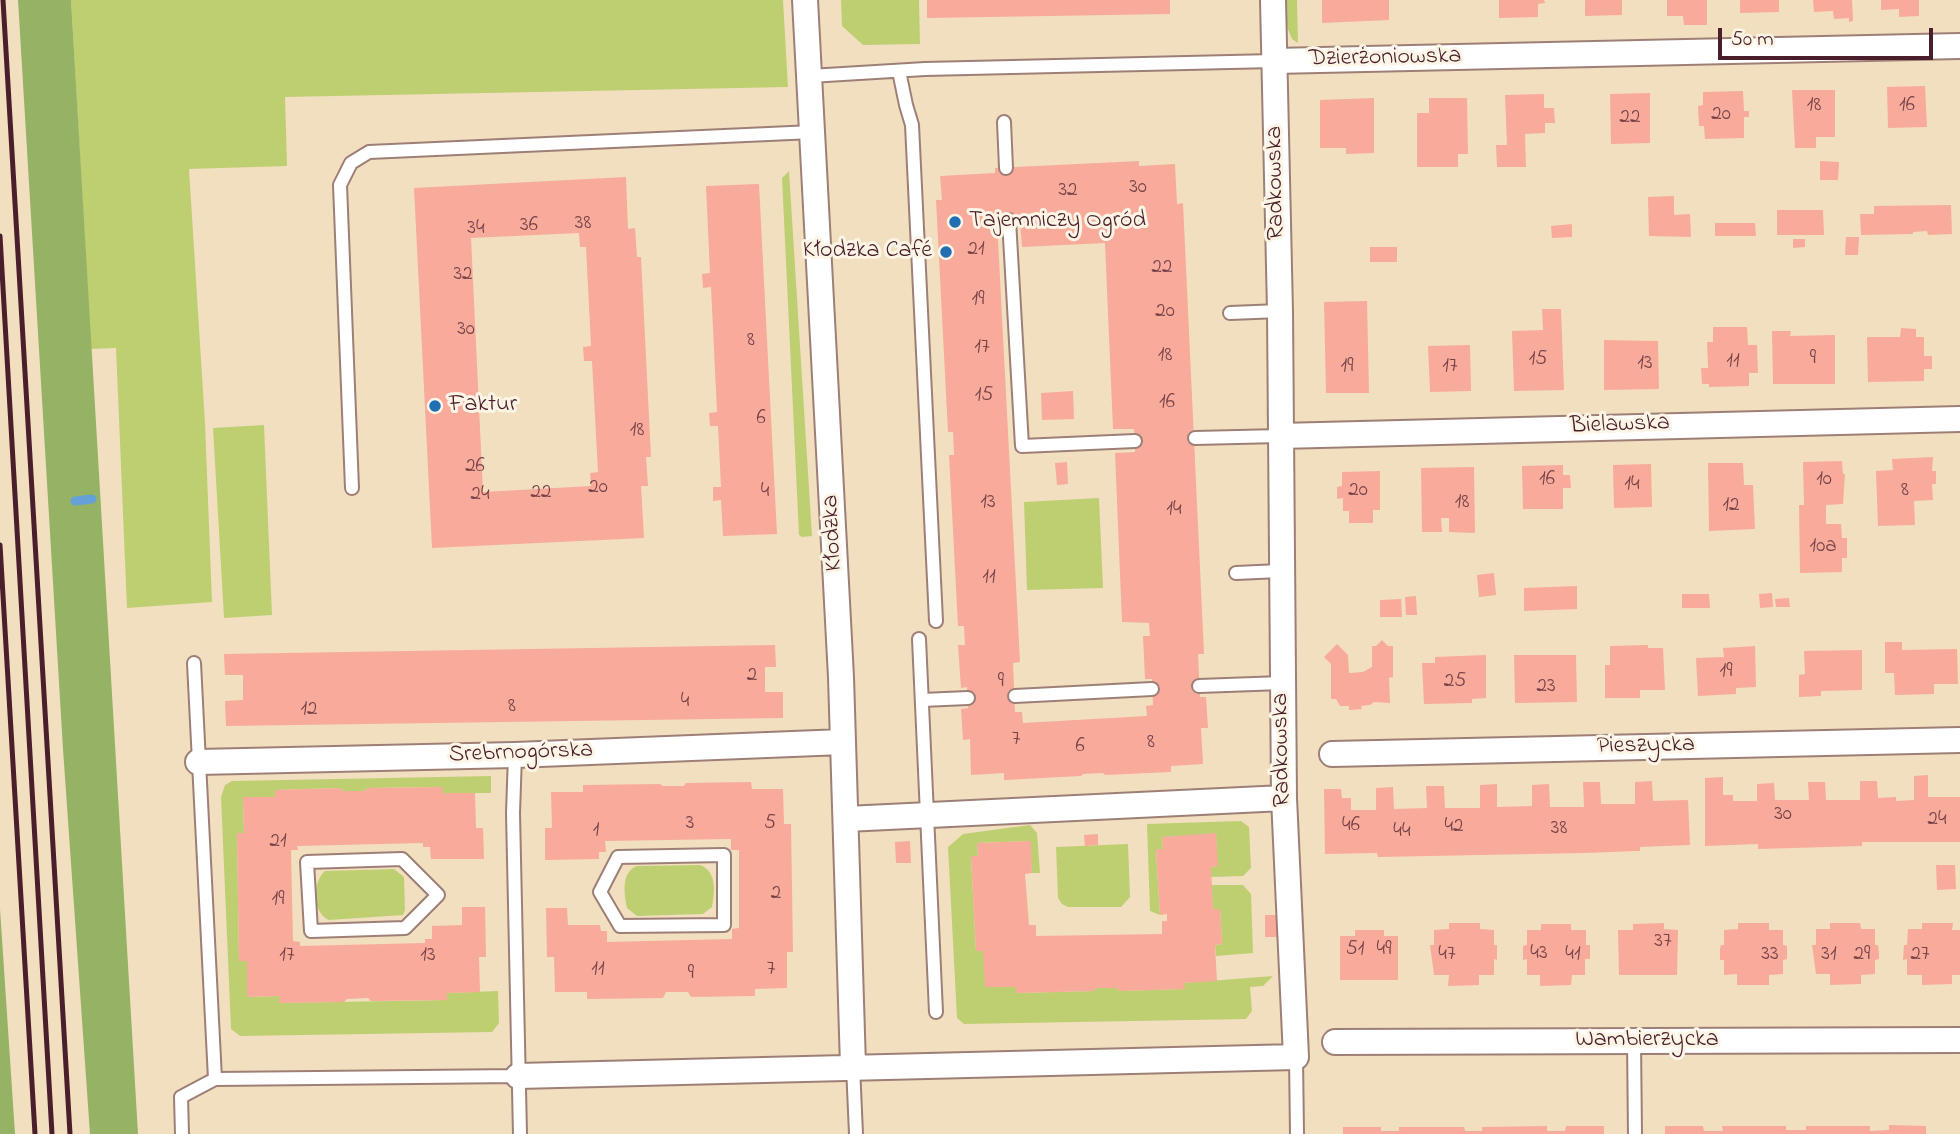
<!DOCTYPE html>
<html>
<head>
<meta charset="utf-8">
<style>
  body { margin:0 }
  #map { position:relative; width:1960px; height:1134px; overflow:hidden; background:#f2dfc0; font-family:"Indie Flower",sans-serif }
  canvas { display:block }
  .scale { position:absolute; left:1718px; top:28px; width:215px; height:32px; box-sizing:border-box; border:4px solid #4a1f2b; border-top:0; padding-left:9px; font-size:21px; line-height:24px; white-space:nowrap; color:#4a1f2b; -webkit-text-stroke:5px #fcf5e5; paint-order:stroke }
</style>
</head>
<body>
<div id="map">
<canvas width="1960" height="1134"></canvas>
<div class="scale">50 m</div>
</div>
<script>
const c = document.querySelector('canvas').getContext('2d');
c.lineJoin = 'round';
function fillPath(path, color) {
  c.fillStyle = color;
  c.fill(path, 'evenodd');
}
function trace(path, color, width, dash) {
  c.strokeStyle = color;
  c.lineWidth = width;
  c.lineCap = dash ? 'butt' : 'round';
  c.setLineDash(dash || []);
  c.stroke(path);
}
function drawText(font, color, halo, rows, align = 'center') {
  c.font = font + ' "Indie Flower",sans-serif';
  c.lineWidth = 6;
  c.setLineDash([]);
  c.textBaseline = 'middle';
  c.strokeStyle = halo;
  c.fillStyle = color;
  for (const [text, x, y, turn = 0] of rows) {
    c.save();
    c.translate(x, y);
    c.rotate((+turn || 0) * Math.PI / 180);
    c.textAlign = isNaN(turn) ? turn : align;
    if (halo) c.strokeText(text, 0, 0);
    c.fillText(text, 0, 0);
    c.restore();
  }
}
fillPath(new Path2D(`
  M71,0H783L788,87L285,97L287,166L189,169L205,423L212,602L127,608L116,348L91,349Z
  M841,0H919L920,44L863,45L842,26Z
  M1286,0H1297L1298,43L1292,39L1287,27Z
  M789,171L812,536L802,537L799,535L782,178Z
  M264,425L272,615L224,618L213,428Z
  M1099,498L1103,588L1027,590L1024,502Z
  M491,776V793H442V787L368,788L364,791H343L340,788L276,790L275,797H243L244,833H237L239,961H247V997L280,996V1003L447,1000V993L498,991L499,1023L492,1032L240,1036L231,1029L221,797L225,785L232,781Z
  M1241,821L1249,827L1251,868L1243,876L1211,877V867L1217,866L1216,834L1162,837L1163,849L1156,850L1160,915L1150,911L1147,824Z
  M1030,825L1037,833L1040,873H1032L1030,841L977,843L978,856L971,857L976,951H983L1016,987V993L1094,991L1096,988H1117L1119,991L1184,989V983L1273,976L1263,986L1250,987L1252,1011L1246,1019L964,1024L957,1018L948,847L963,834Z
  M1128,844L1130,897L1121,907H1068L1062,904L1058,898L1056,847Z
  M700,865C717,871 715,892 712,907L703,914L637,916L627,908C624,893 621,872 637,866Z
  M394,869L404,877L405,910L403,915L329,920C312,913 312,882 325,871Z
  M1211,885H1243L1251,894L1253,953L1216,956L1215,945L1222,944L1220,909H1213Z`), '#becf72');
fillPath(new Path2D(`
  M18,0H71L138,1134H90L63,749Z
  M0,909L15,1134H0Z`), '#96b264');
trace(new Path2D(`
  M75,501L92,499`), '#65a1d6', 9);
fillPath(new Path2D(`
  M927,0H1170V14L927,18Z
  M1322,0H1389V20L1322,23Z
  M1499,0H1544L1545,3L1538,4V17L1499,18Z
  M1585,0H1622V15L1585,16Z
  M1667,0H1707V25H1684L1683,16H1667Z
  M1740,0H1779V12L1740,13Z
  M1813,0H1852L1853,21L1849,22V18L1834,19L1833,11L1814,12Z
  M1881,0H1919V16L1899,17V9L1881,10Z
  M1925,86L1927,127L1888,128L1887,87Z
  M1792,90H1835V137H1816V148H1795Z
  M1743,91L1744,111H1749V117H1744V138L1705,139L1704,126H1699L1698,106L1703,105V92Z
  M1650,93V143L1611,144L1610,94Z
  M1544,94V108H1554L1555,123H1545V133L1525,134L1526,167H1497L1496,145H1507L1505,95Z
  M1374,98V153L1346,154V148H1320V100Z
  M1429,98H1467L1468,154H1458V167H1417V113H1429Z
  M1139,161V166L1175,164L1177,204L1183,203L1204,654H1198L1200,697H1206L1208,728H1201L1203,764L1171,766V772L1105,775L1103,773L1083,774L1081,776L1004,780V773L971,775L970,739L963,740L961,709L968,708V698L967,687L961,688L958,645H965L964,626H958L949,455H954L953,432H948L936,200H942L940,176L995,173V168ZM1020,220L1022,247L1105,243L1113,429H1134L1135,441V452L1115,453L1122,622L1149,623L1150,636H1143L1145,679H1152L1153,705L1146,706L1147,716L1023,723L1022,712H1015L1013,663L1020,662L997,221Z
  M1820,161L1839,162L1838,180H1820Z
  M626,177L628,229L635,228L637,257H641L651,457H646L648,486H641L644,538L432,548L414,188ZM579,233L580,247H586L591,346L583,347L584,361H592L598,472L590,473L591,486L483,492L471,238Z
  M759,184L777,534L723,536L721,500L713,501V487H721L718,426H710L709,413L717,412L711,287L703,288L702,274L710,273L706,186Z
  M1674,196V215L1690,214L1691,237L1649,236L1648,197Z
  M1951,205L1952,234L1928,235L1927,231L1913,232V234L1861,235L1860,214H1874V206Z
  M1777,210H1823L1824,235H1777Z
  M1715,223H1755L1756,236H1715Z
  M1572,224V237L1552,238L1551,226Z
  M1846,237H1859L1858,255H1845Z
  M1793,239H1805V247L1793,248Z
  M1370,247H1397V262H1370Z
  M1367,301L1369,393H1326L1324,302Z
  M1542,309H1561L1564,390L1514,391L1512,331L1543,330Z
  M1713,327H1747L1748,345H1757L1758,373H1749V386L1709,387V384H1702L1701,368H1708L1707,342H1713Z
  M1901,328L1916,329V337H1924V356H1932V369H1924V381L1868,382L1867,337H1900Z
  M1772,331H1791L1790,336L1835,335V384H1773Z
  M1604,340L1658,341L1659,389L1604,390Z
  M1470,345L1471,391L1430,392L1428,346Z
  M1073,391L1074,419L1042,420L1041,393Z
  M1933,457L1932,471H1936V484H1932L1933,500L1914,501L1915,525L1878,526L1876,471L1893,470L1892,459Z
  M1842,461L1843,474H1845L1843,504L1826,505V524H1841L1842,538H1847V558H1842V572L1800,573L1799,505H1804L1803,462Z
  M1067,462L1068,484L1057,485L1055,463Z
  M1708,463H1743L1744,485H1753L1755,529L1709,531Z
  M1651,464L1652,507L1614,508L1613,465Z
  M1563,465V475H1570L1571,488H1563V509H1523L1522,466Z
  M1474,467L1475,533L1449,532V518H1441L1442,532H1422L1421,468Z
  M1380,471V510H1373V523H1349V511H1343V498L1337,499V487L1342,486V472Z
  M1494,573L1496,595L1479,597L1477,575Z
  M1577,586V609L1524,611V588Z
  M1772,593L1773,607L1760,608L1759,594Z
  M1682,594H1709L1710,608H1682Z
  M1416,596L1417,615H1406L1405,597Z
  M1789,598L1790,607H1776L1775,599Z
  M1401,599L1402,617H1380V600Z
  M1382,640L1388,646H1393V677L1389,678L1390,703L1374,702L1370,705L1361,706L1362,709L1349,710V706H1340L1336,699H1331V664L1324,657L1337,644L1348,655L1349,673L1363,672L1372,667V646H1376Z
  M1885,642H1902V650L1957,649L1958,684H1934V694L1895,695L1894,673H1885Z
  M775,645L776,667H765V692H783V718L226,726L225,701L243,700V675H225L224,654Z
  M1648,645V648H1663L1665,690H1640V698H1605V665H1610V646Z
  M1755,646L1756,687L1736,688V694L1698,696L1696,658L1724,657L1723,648Z
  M1862,650V690L1821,691V696L1799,697V675L1805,674L1804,651Z
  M1486,655V698L1472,699V703L1424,704L1422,663H1435V657Z
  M1514,655H1576L1577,702L1515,703Z
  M1928,775V797H1960V842H1862V846L1758,849V844L1705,846V778L1723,777V795H1733V801H1757V784L1774,783L1775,800H1809L1808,782H1825L1826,800H1860V781H1877L1878,798L1896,797V801L1914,800V776Z
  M1652,781L1653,801L1688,800L1690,845L1640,847V851H1636L1585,853L1378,857L1377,853L1325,854L1324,789H1341L1342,798H1351V810H1376V788L1393,787L1394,809L1427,808L1426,786H1444L1445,808H1480V785L1497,784V807L1532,806V785L1549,784L1550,807H1584L1583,782H1600L1601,804H1635V782Z
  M751,782L752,789H783L784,824H791L793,952H787V988L755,989V996L691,997L688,992H666L663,998L587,999V992H555L554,957H547L546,908H567L568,925H600L601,931H607V942L732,939V929L739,928V850H731V839L605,841L606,852H599V859L545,860V828H552L551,792H583V785L660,784L663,786H684L686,783Z
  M443,787L442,793H475L476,828H483L484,859H431L430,847H423V843L297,846L298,850H291L293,941L300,942V946L425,943V939H432V926L462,925V907H485L486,957H479L480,992L447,993V1000L371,1001L368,998L347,999L344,1002L279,1003L280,996L247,997V961H239L237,833H244L243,797H275V790L340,788L343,791H364L368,788Z
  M1216,833L1218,866L1211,867L1213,909H1220L1222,944L1215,945L1217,981L1184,983L1185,989L1119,991L1117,988H1096L1094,991L1016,993V987H985L983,951H976L971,856H978L977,843L1031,841L1032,873L1025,874L1029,925H1036V936L1162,934V921H1167V914L1160,915L1156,849H1163L1162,837Z
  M1098,834V845L1085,846L1084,835Z
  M910,841L911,863H896L895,842Z
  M1936,865H1955L1956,889L1937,890Z
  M1265,915H1280V937H1265Z
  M1449,923H1480V929L1494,930V945H1497V960L1494,959V975H1479V985L1448,986L1449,975H1434L1430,945H1434V930L1449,929Z
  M1664,923V929L1678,930L1677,975H1619L1618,930H1633V924Z
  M1738,923H1769V930H1783V945L1787,946V959L1783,960V974L1769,975V985H1737V974L1724,975V960H1720V949L1721,945H1724V930L1738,929Z
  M1830,923H1860L1861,929H1875V945H1878L1879,953V959L1875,960V974L1861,975V984L1830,985V974H1816L1812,945H1816V929H1830Z
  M1922,923H1953L1952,930H1960V975H1952V984L1922,985V975H1907V959L1903,960L1904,945H1907L1908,929H1922Z
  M1541,924H1571V930H1586V945H1590V959H1585V975H1572L1571,985L1540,986V975H1527V959L1523,960V946L1527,945V930H1541Z
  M1355,930H1384V936H1398V980H1340V936H1355Z
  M1889,1125L1926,1126V1134H1665V1126H1703L1704,1131H1723L1722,1126H1786V1130H1806V1126H1870V1131L1889,1130Z
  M1547,1126V1131H1565L1566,1126H1604V1134H1343V1127H1381V1131H1399V1127H1464L1465,1131H1482V1127Z`), '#f8aa9b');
const lane = new Path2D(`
  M899,71L906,105L912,125L936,621
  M810,76L925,69L1274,61
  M1004,122L1006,168
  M1009,220L1022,446L1135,441
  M1230,313L1280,311
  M1195,438L1280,436
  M352,488L340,185L351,163L369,152L813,132
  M1236,573L1280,571
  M919,639L936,1012
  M194,663L215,1079
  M1199,686L1282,683
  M1015,696L1152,689
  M922,700L968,698
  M515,755L513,813L520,1134
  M724,855V925L620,926L600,892L618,857Z
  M402,859L438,895L405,928L311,931L307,862Z
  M1634,1041L1635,1134
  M1296,1057L1297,1134
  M853,1066L856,1134
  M182,1134L181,1097L215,1079L518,1076`);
const street = new Path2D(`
  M805,0L841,677L853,1066
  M1274,61L1960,46
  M1280,436L1960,419
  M1332,754L1960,740
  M198,762L515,755L843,742
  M846,819L1284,798
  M1335,1042L1960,1040
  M518,1076L1296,1057L1284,798L1280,311L1273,0`);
trace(lane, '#9e7f76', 16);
trace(street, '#9e7f76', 28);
trace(lane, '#fff', 12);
trace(street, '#fff', 24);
trace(new Path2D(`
  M3,0L70,1134
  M0,236L52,1134
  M0,545L35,1134`), '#4a1f2b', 5);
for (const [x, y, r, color] of [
  [955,222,7,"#1f6fb2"],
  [946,252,7,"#1f6fb2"],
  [435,406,7,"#1f6fb2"]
]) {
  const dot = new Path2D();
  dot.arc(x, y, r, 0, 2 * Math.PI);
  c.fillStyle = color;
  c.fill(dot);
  trace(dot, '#fcf5e5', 2.5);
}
drawText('21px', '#764247', null, [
  ["18",1814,107],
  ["16",1907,107],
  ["20",1721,116],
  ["22",1630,119],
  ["30",1138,189],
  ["32",1068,192],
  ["38",583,225],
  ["36",529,227],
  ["34",476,230],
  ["21",976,251],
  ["22",1162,269],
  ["32",463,276],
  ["19",978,301],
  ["20",1165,313],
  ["30",466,331],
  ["8",751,342],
  ["17",982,349],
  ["18",1165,357],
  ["9",1813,360],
  ["15",1538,361],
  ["11",1733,363],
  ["13",1645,365],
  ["19",1347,368],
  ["17",1450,368],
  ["15",984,397],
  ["16",1167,404],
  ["6",761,420],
  ["18",637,432],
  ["26",475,468],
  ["16",1547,481],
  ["10",1824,481],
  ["14",1632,486],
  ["20",598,489],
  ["20",1358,492],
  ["8",1905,492],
  ["4",765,493],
  ["22",541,494],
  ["24",480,496],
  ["13",988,504],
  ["18",1462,504],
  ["12",1731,507],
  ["14",1174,511],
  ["10a",1823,548],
  ["11",989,579],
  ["19",1726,673],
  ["2",752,677],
  ["9",1001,683],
  ["25",1455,683],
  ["23",1546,688],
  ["4",685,703],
  ["8",512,708],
  ["12",309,711],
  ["7",1016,741],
  ["8",1151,744],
  ["6",1080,748],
  ["30",1783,816],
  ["24",1937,821],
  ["3",690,825],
  ["5",770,825],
  ["46",1351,827],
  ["42",1454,828],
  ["38",1559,830],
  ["1",596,832],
  ["44",1402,833],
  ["21",278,843],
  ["2",776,895],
  ["19",278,901],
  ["37",1663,943],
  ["51",1355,951],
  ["49",1384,951],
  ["43",1539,955],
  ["47",1447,956],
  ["41",1573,956],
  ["33",1770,956],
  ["31",1829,956],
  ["29",1862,956],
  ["27",1920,956],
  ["17",287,957],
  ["13",428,957],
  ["11",598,971],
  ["7",771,971],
  ["9",691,975]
]);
drawText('24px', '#4a1f2b', '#fcf5e5', [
  ["Dzierżoniowska",1385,59,-1],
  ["Radkowska",1277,183,-91],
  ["Bielawska",1620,426,-2],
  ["Kłodzka",834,533,-93],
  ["Pieszycka",1646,747,-1],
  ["Radkowska",1283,750,-91],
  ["Srebrnogórska",521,754,-2],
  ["Wambierzycka",1647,1041]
]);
drawText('24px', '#4a1f2b', '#fcf5e5', [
  ["Tajemniczy Ogród",969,222],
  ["Kłodzka Café",932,252,"right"],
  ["Faktur",449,406]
], 'left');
</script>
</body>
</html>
